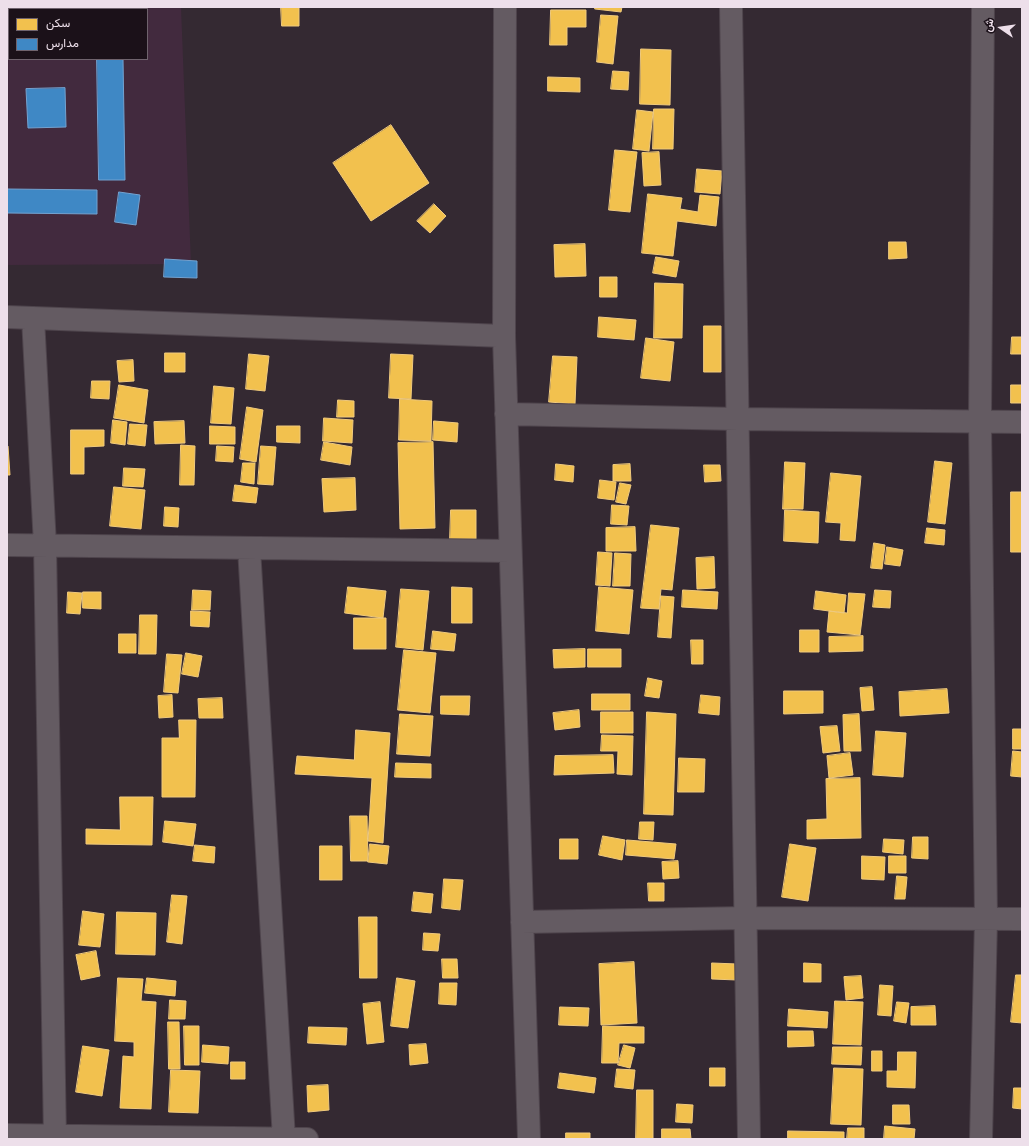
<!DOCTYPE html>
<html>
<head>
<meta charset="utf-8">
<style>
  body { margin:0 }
  #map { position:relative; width:1029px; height:1146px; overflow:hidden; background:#342932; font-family:Karla,Vazirmatn,sans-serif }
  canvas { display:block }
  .frame { position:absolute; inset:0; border:8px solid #eddfea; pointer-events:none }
  .legend { position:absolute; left:8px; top:8px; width:140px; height:52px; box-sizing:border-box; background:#1b1119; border:1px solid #6f636d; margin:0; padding:5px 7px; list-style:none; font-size:12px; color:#eddfea }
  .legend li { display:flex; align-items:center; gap:8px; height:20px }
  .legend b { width:20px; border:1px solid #6f636d }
  .north { position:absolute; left:981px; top:8px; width:40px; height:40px; -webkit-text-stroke:3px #1b1119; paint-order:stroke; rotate:283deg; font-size:11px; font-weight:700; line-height:16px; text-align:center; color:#eddfea }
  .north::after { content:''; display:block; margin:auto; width:14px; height:18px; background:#eddfea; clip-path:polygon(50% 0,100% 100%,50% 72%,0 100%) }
</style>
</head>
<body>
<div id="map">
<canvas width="1029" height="1146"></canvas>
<div class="frame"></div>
<ul class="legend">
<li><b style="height:11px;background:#f2c14e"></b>سكن</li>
<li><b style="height:11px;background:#3f88c5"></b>مدارس</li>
</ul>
<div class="north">ش</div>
</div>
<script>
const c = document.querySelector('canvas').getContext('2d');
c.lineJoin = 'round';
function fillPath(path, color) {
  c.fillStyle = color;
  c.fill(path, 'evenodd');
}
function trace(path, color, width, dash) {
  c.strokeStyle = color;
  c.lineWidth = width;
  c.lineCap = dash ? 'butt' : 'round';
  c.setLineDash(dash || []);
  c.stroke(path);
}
fillPath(new Path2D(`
  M7,7H181L191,264L7,265ZM9,9H147V59H9Z`), '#422a3e');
const homes = new Path2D(`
  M281,7H299V26H282Z
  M595,7H622L621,12L595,9Z
  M551,10H586V27H567V45H550Z
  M601,15L618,16L613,64L597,62Z
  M641,49L671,50L670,105L640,104Z
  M613,71L629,72L628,90L611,89Z
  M548,77L580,78V92L548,91Z
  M654,109H674L673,149H653Z
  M637,110L653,112L649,151L633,149Z
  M391,125L429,183L371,221L333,163Z
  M615,150L637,152L630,212L609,210Z
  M659,152L661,185L644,186L642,153Z
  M697,169L722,171L720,194L695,192Z
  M648,194L682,198L680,209L698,212L700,195L719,197L716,226L677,221L673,256L642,253Z
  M434,204L446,216L430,233L417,221Z
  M889,242H906L907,258L889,259Z
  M585,244L586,276L555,277L554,245Z
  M656,257L679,261L676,277L653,273Z
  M600,277H617V297H600Z
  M655,283L683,284L682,338H654Z
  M599,317L636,320L634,340L598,337Z
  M704,326H721V372H704Z
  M1012,337H1022V354H1011Z
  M646,338L674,342L670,381L641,378Z
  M165,353H185V372H165Z
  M249,354L269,356L265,391L246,389Z
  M391,354L413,355L411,399L389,398Z
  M553,356L577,357L575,404L549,402Z
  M133,360L134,381L119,382L117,361Z
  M92,381H110L109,399L91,398Z
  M119,385L148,390L144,423L114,418Z
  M1011,385H1022V403H1011Z
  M214,386L234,388L231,424L211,423Z
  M400,399L432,401L431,441L399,440Z
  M338,400L354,401V417H337Z
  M247,407L263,410L256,462L240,459Z
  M324,418L353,420L352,443L323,441Z
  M113,420L127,422L125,445L111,443Z
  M184,421L185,443L155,444L154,422Z
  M434,421L458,423L457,442L433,440Z
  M130,424L147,425L145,446L128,444Z
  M210,426L235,427V444H210Z
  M277,426H300V443L277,442Z
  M71,430H104V446L84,447V474H71Z
  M324,442L352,447L350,465L321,460Z
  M433,442L435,528L400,529L398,443Z
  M181,445L195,446L194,485H180Z
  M7,446H8L10,475H7Z
  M217,446L234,447L233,462L216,461Z
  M261,446L276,447L273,485L258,484Z
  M935,461L952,463L945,524L928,522Z
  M785,462L805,463L803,509H783Z
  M243,463H255L254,484L241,482Z
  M556,464L574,466L573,482L555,480Z
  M630,464L631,481H613V465Z
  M704,465H720L721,481L705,482Z
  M124,468L145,469L143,487L123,486Z
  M831,473L861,476L855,541L840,540L841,523L826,522Z
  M355,478L356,510L324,512L322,479Z
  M600,480L616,482L614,500L598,498Z
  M620,483L631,485L626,504L616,502Z
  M235,485L258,488L256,503L233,501Z
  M114,487L145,490L141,529L110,526Z
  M1011,492H1022V552H1011Z
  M612,505L629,506L627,525L611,524Z
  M165,507L179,508L178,527L164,526Z
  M451,510H476V539H450Z
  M785,510L819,512L818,543L784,541Z
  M651,525L679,528L672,590L661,589L659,609L641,608Z
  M635,527L636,551H606V528Z
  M927,528L945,530L944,545L925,543Z
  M874,543L885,545L882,569L871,568Z
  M887,547L903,550L900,566L885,564Z
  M598,552L612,553L610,586L596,585Z
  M615,553L631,554L630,586H613Z
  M714,557L715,588L697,589L696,558Z
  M348,587L386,591L383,618L345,613Z
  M452,587L472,588V623H452Z
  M599,587L633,590L629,634L596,631Z
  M401,589L429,591L423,650L396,647Z
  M193,590L211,591L210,610H192Z
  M683,590L718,592L717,609L682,607Z
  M875,590L891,591L890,608L873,607Z
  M816,591L846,595L844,613L814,609Z
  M68,592L82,593L80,614L67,613Z
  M83,592H101V609L83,608Z
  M849,593L865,594L860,635L827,632L829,611L847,613Z
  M661,596L674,597L671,638L658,637Z
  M191,611L210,612L209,627L191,626Z
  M140,615H157L156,654H139Z
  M354,618H386V649H354Z
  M800,630H819V652H800Z
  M433,631L456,634L454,651L431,649Z
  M119,634H136V653H119Z
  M863,636V651L829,652V637Z
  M691,640H703V664H692Z
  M585,649V667L554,668L553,650Z
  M588,649H621V667H588Z
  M404,650L436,653L430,713L398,710Z
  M186,653L202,656L198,677L182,674Z
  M167,654L182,655L178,693L164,692Z
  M648,678L662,681L659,698L645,696Z
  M872,687L874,710L862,711L860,688Z
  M947,689L949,713L900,716L899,692Z
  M784,691H823V713L784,714Z
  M592,694H630V710H592Z
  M172,695L173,717L159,718L158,696Z
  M701,695L720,697L719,715L699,713Z
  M441,696H470L469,715L441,714Z
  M222,698L223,718H199L198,699Z
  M579,710L580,727L555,730L553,713Z
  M601,712H633V733H601Z
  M647,712L676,714L673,815L644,814Z
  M400,714L433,716L430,756L397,754Z
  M859,714L861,751H844L843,715Z
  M179,720H196L195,797H162V738H179Z
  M837,726L840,751L823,753L820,727Z
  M1013,729H1022V749H1013Z
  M356,730L390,733L383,843L368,841L372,778L295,774L297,756L354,760Z
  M876,731L906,733L903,777L873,775Z
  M602,735L633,736L632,775L617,774L618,751H601Z
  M1013,751L1022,752V777L1011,776Z
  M850,753L853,775L829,778L827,756Z
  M613,755L614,773L554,775L555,756Z
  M679,758L705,759L704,792H678Z
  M396,763L431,764V778L395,777Z
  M860,778L861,838L807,839V820L827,819L826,779Z
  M120,797H153L152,845L86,844V829L120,830Z
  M350,816H367L368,861H351Z
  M165,821L196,824L193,846L163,842Z
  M640,822H654L653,840L639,839Z
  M603,836L625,840L622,860L599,855Z
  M913,837H928V859L912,858Z
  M560,839H578V859H560Z
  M884,839L904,840L903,854L883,852Z
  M627,840L676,844L674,859L626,855Z
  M370,844L389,846L387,864L368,862Z
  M790,844L816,848L808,901L782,897Z
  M195,845L215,847L214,863L193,861Z
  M320,846H342V880H320Z
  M862,856L885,857L884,880L862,879Z
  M889,856H906V873H889Z
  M678,861L679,878L663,879L662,862Z
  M897,876L907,877L905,899H895Z
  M444,879L463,880L460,910L442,908Z
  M648,883H664V901H649Z
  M414,892L433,894L431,913L412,911Z
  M172,895L187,896L182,944L167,942Z
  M83,911L104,914L100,947L79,945Z
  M117,912L156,913L155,955L116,954Z
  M359,917H377V978H360Z
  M424,933L440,934L438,951L423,950Z
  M96,951L100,976L81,980L76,955Z
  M442,959H457L458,978H443Z
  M634,962L637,1023L601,1025L599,964Z
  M712,963L737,964V980L712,979Z
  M804,963L821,964V982H804Z
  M1016,975H1022V1023L1011,1022Z
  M861,976L863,998L846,1000L844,977Z
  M118,978L143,979L141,1001L156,1002L151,1109L120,1108L123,1056L134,1057V1042L115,1041Z
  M147,978L176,981L175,996L145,993Z
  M397,978L415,981L408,1028L391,1026Z
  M440,983H457L456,1005L439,1004Z
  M880,985L893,986L891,1016L878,1015Z
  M170,1000L186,1001L185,1019H169Z
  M835,1001L863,1002L861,1045L833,1044Z
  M380,1002L384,1042L367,1044L363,1004Z
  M897,1002L909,1003L906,1023L894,1021Z
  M935,1006L936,1025H911V1007Z
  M560,1007L589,1008L588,1026L559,1025Z
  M789,1009L828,1012L827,1028L788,1026Z
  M168,1022H179L180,1069H169Z
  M184,1026H199V1065H185Z
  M603,1026L644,1027V1043H619L618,1063H602Z
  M309,1027L347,1028L346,1045L308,1043Z
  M788,1031H813L814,1046L788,1047Z
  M426,1044L428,1063L410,1065L409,1045Z
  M203,1045L229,1047L228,1064L202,1062Z
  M624,1045L635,1048L630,1068L618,1065Z
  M83,1046L109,1050L102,1096L76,1092Z
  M833,1047H862L861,1065L832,1064Z
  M872,1051H882V1071H872Z
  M898,1052H916L915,1088L887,1087V1071H897Z
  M231,1062H245V1079H231Z
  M710,1068H725V1086H710Z
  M834,1068L863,1069L861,1125L831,1124Z
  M617,1069L635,1070L633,1089L615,1087Z
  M171,1070L200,1071L198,1113L169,1112Z
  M560,1073L596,1078L594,1093L558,1088Z
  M328,1085L329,1110L308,1112L307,1086Z
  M1014,1088H1022V1109L1013,1108Z
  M637,1090H653V1139H636Z
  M677,1104L693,1105L692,1123L676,1122Z
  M893,1105H909L910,1124H893Z
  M885,1126L915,1129L914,1139H884Z
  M848,1128H864V1139H847Z
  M662,1129H690L691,1139H662Z
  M788,1131L844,1132V1139H788Z
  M566,1133H590V1139H566Z`);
fillPath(homes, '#f2c14e');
trace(homes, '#f0ca7d', 1);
const schools = new Path2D(`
  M96,7H122V9H96Z
  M97,59H123L125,180H99Z
  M65,88L66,127L28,128L26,89Z
  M7,189L97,190V214L7,213Z
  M119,192L140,195L136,225L115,222Z
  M165,259L197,261V278L164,277Z`);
fillPath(schools, '#3f88c5');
trace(schools, '#73a2d0', 1);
const minor = new Path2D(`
  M505,7L504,336L529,1139
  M731,7L749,1139
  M7,317L504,336
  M33,318L45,545L55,1139
  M506,414L738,419L1022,422
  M7,545L510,551
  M249,548L284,1139
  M522,922L746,918L1022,919
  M7,1135L307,1139
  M981,1139L986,919L980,422L983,7`);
trace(minor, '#4e444c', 24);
trace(minor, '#645b62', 22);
</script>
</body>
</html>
